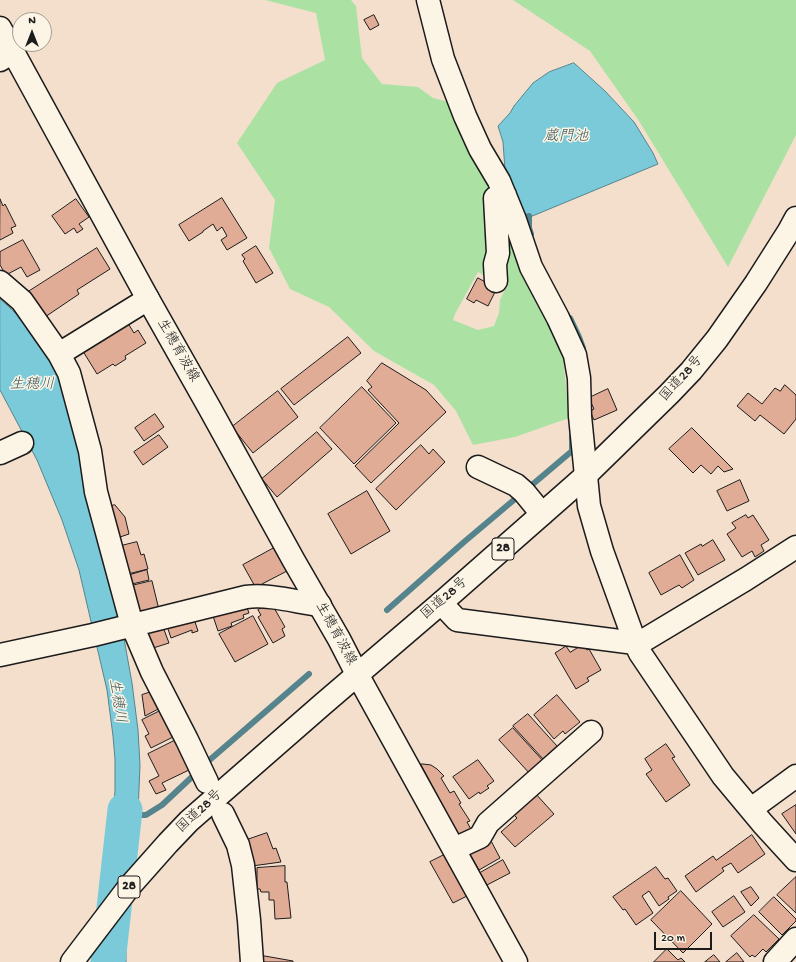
<!DOCTYPE html>
<html>
<head>
<meta charset="utf-8">
<style>
  body { margin:0 }
  #map { position:relative; width:796px; height:962px; overflow:hidden; background:#f4dfcd; font-family:"Gochi Hand",sans-serif }
  canvas { display:block }
  .north { position:absolute; left:12px; top:12px; width:40px; height:40px; box-sizing:border-box; background:#fcf5e5; border:1px solid #a29e95; border-radius:50%; rotate:0deg; font-size:11px; font-weight:700; line-height:16px; text-align:center; color:#1c1c1c }
  .north::after { content:''; display:block; margin:auto; width:14px; height:18px; background:#1c1c1c; clip-path:polygon(50% 0,100% 100%,50% 72%,0 100%) }
  .scale { position:absolute; left:654px; top:932px; width:58px; height:18px; box-sizing:border-box; border:2px solid #1c1c1c; border-top:0; padding-left:5px; font-size:12px; line-height:14px; white-space:nowrap; color:#1c1c1c; -webkit-text-stroke:3px #fcf5e5; paint-order:stroke }
</style>
</head>
<body>
<div id="map">
<canvas width="796" height="962"></canvas>
<div class="north">N</div>
<div class="scale">20 m</div>
</div>
<script>
const c = document.querySelector('canvas').getContext('2d');
c.lineJoin = 'round';
function fillPath(path, color) {
  c.fillStyle = color;
  c.fill(path, 'evenodd');
}
function trace(path, color, width, dash) {
  c.strokeStyle = color;
  c.lineWidth = width;
  c.lineCap = dash ? 'butt' : 'round';
  c.setLineDash(dash || []);
  c.stroke(path);
}
function drawText(font, color, halo, rows, align = 'center') {
  c.font = font + ' "Gochi Hand","Klee One",sans-serif';
  c.lineWidth = 3;
  c.setLineDash([]);
  c.textBaseline = 'middle';
  c.strokeStyle = halo;
  c.fillStyle = color;
  for (const [text, x, y, turn = 0] of rows) {
    c.save();
    c.translate(x, y);
    c.rotate((+turn || 0) * Math.PI / 180);
    c.textAlign = isNaN(turn) ? turn : align;
    if (halo) c.strokeText(text, 0, 0);
    c.fillText(text, 0, 0);
    c.restore();
  }
}
fillPath(new Path2D(`
  M265,0H351L356,6L362,58L382,84L418,87L433,98L453,103L495,189L487,277L478,272L455,314L453,320L478,330L494,326L499,313L500,300L507,285L506,277L502,261L507,227L563,348L564,366L569,418L515,437L473,445L456,411L434,385L374,351L329,307L290,289L269,248L275,200L237,143L277,83L325,60L316,13Z
  M513,0H796V135L728,267L639,121L590,51Z`), '#abe2a4');
const water = new Path2D(`
  M574,63L605,91L634,122L653,153L658,164L530,217L522,211L505,170L503,142L498,126L510,113L514,106L533,83L549,72Z
  M0,299C25,319 43,347 60,374L123,633L132,683L138,730L140,765L137,837L110,868L115,790V759L113,736L107,690L79,570L62,520L37,460L0,390Z
  M126,934V962H103Z`);
fillPath(water, '#7bcad9');
trace(water, '#55848d', 1);
trace(new Path2D(`
  M529,216V228L531,234
  M570,318L579,337L583,348
  M533,484L572,451V436
  M387,610L464,542L515,499
  M205,764L309,674
  M130,815H146L162,805L194,775`), '#55848d', 6);
trace(new Path2D(`
  M108,962L125,810`), '#7bcad9', 35);
const building = new Path2D(`
  M374,15L379,25L370,30L364,20Z
  M222,198L247,238L227,250L221,240L227,236L222,227L217,231L213,224L203,231V232L189,241L179,225Z
  M0,199L3,206L5,204L16,226L11,228L13,233L0,240Z
  M76,199L89,217L79,224L83,229L77,233L74,228L65,234L52,216Z
  M23,240L40,270L27,277L21,267L6,275L0,265V252Z
  M256,246L273,273L256,283L243,261L245,259L242,255Z
  M97,248L110,269L77,290L79,294L45,317L28,292Z
  M478,278L497,288L488,306L476,300L474,303L467,299Z
  M126,320L134,333L138,330L146,343L125,356L126,359L115,366L113,364L97,374L81,348Z
  M348,337L361,353L294,405L281,389Z
  M382,363L426,390L446,412L371,483L355,466L399,423L368,390L372,387L367,381Z
  M785,385L796,395V419L784,434L760,415L755,421L737,406L748,393L762,404L775,388L780,391Z
  M362,387L396,423L354,464L320,428Z
  M608,389L617,410L594,420L590,411L594,409L589,398Z
  M278,391L298,417L253,453L232,427Z
  M155,414L164,427L144,441L135,428Z
  M692,428L733,469L724,472L718,466L711,474L701,465L693,473L669,449Z
  M317,432L332,449L277,497L262,479Z
  M159,435L168,447L143,465L134,452Z
  M421,445L429,454L433,449L445,462L396,510L376,489Z
  M740,480L749,501L727,511L717,491Z
  M367,491L390,531L351,554L328,514Z
  M115,505L125,517L129,534L117,538L108,507Z
  M746,515L748,518L753,515L769,540L761,545L764,551L755,557L752,551L742,557L727,534L736,528L732,523Z
  M713,540L725,560L698,575L685,553L701,544L702,546Z
  M137,542L141,555L144,554L148,569L128,574L121,546Z
  M274,548L287,571L262,584L263,586L257,590L243,565Z
  M680,555L694,580L682,588L679,585L661,595L649,573Z
  M147,570L149,580L132,584L130,575Z
  M152,581L160,614L140,619L131,586Z
  M246,605L249,613L243,615L244,618L231,623L232,626L218,631L213,616Z
  M267,605L269,608L273,606L285,627L282,629L285,636L273,643L258,617L261,615L258,610Z
  M193,616L198,631L192,633V630L171,638L167,626Z
  M253,616L268,644L235,662L219,634Z
  M163,627L169,643L150,649L145,633Z
  M584,644L587,650L589,649L601,670L587,678L589,681L576,689L555,653L566,646L570,652Z
  M154,691L162,707L145,716L142,695Z
  M557,695L580,722L565,734L563,731L554,739L534,715Z
  M164,709L177,735L151,748L145,736L149,734L142,720Z
  M528,714L557,746L543,759L513,726Z
  M513,728L545,763L531,775L499,740Z
  M176,740L191,769L162,783L166,790L156,794L149,781L159,776L148,754Z
  M666,744L675,757L672,758L690,785L666,802L646,774L652,770L645,759Z
  M478,760L494,781L487,786L489,788L480,794L479,792L469,799L453,777Z
  M421,764H423L431,765L437,769L444,776L441,778L450,793L454,791L461,803L459,804L470,821L467,822L474,835L462,841Z
  M535,793L554,814L515,847L501,832L517,818L510,811Z
  M796,805V834L782,814Z
  M267,833L273,849L276,848L281,862L252,866L244,841Z
  M752,835L765,854L738,873L731,863L722,868L724,871L696,892L685,876L713,856L716,860Z
  M489,837L500,858L479,870L467,849Z
  M444,855L467,896L453,903L430,862Z
  M503,860L510,873L487,885L480,873Z
  M285,866V882H287L291,918L275,919L274,900H269V892H261L260,889H257V868Z
  M656,867L665,879L668,878L677,891L668,897L669,899L659,906L649,891L642,896L653,913L636,925L625,909L623,910L613,897Z
  M796,877V913L777,895Z
  M751,887L759,898L751,906L741,892Z
  M681,891L712,924L683,953L651,920Z
  M734,896L745,912L723,927L712,912Z
  M774,897L796,919V921L782,935L759,912Z
  M754,915L779,939L766,952L763,949L755,957L752,955L750,957L731,936Z
  M667,949L678,960L681,958L685,962H654Z
  M737,953L744,962H726Z
  M259,955L293,961V962H259Z
  M714,955L720,962H705Z`);
fillPath(building, '#e1ac96');
trace(building, '#1c1c1c', 1);
const minor = new Path2D(`
  M428,0L443,59L465,116L480,149L499,181L515,220L531,267L558,318L575,355L579,378L580,416L589,506L602,551L636,645L640,653L723,776L763,824L796,860
  M0,60L13,52
  M496,281L495,264L498,253L495,198L505,195
  M0,282L22,301L59,354L69,373L90,451L96,492L132,625L152,672L187,740L207,782
  M59,354L148,299
  M0,453L22,443
  M478,467L516,485L524,492L542,514
  M441,603L457,620L635,643
  M636,645L746,579L796,547
  M0,655L93,635L246,597C270,594 296,602 320,605
  M357,674L516,962
  M751,809L796,776
  M223,814L238,845L243,865L249,920L252,962
  M454,849L480,837L488,823L591,732
  M775,962L796,939`);
const major = new Path2D(`
  M0,28L148,299L209,407L294,561L339,639L357,674`);
const highway = new Path2D(`
  M72,962L129,887L168,843L189,821L323,704L441,603L582,479L669,394L691,371L717,339L756,283L789,231L796,218`);
trace(minor, '#1c1c1c', 25);
trace(major, '#1c1c1c', 25);
trace(highway, '#1c1c1c', 25);
trace(minor, '#fcf5e5', 22);
trace(major, '#fcf5e5', 22);
trace(highway, '#fcf5e5', 22);
for (const [x, y, w] of [
  [503,549,22],
  [129,887,22]
]) {
  const box = new Path2D();
  box.roundRect(x - w / 2, y - 11, w, 22, 3);
  c.fillStyle = '#fcf5e5';
  c.fill(box);
  trace(box, '#1c1c1c', 1);
}
drawText('bold 13px', '#1c1c1c', null, [
  ["28",503,549],
  ["28",129,887]
]);
drawText('14px', '#1c1c1c', '#fcf5e5', [
  ["生穂育波線",177,351,60],
  ["国道28号",682,379,-48],
  ["国道28号",445,599,-41],
  ["生穂育波線",335,634,61],
  ["国道28号",200,812,-43]
]);
drawText('italic 15px', '#3d595e', '#fcf5e5', [
  ["蔵門池",566,138],
  ["生穂川",32,386],
  ["生穂川",116,701,81]
]);
</script>
</body>
</html>
